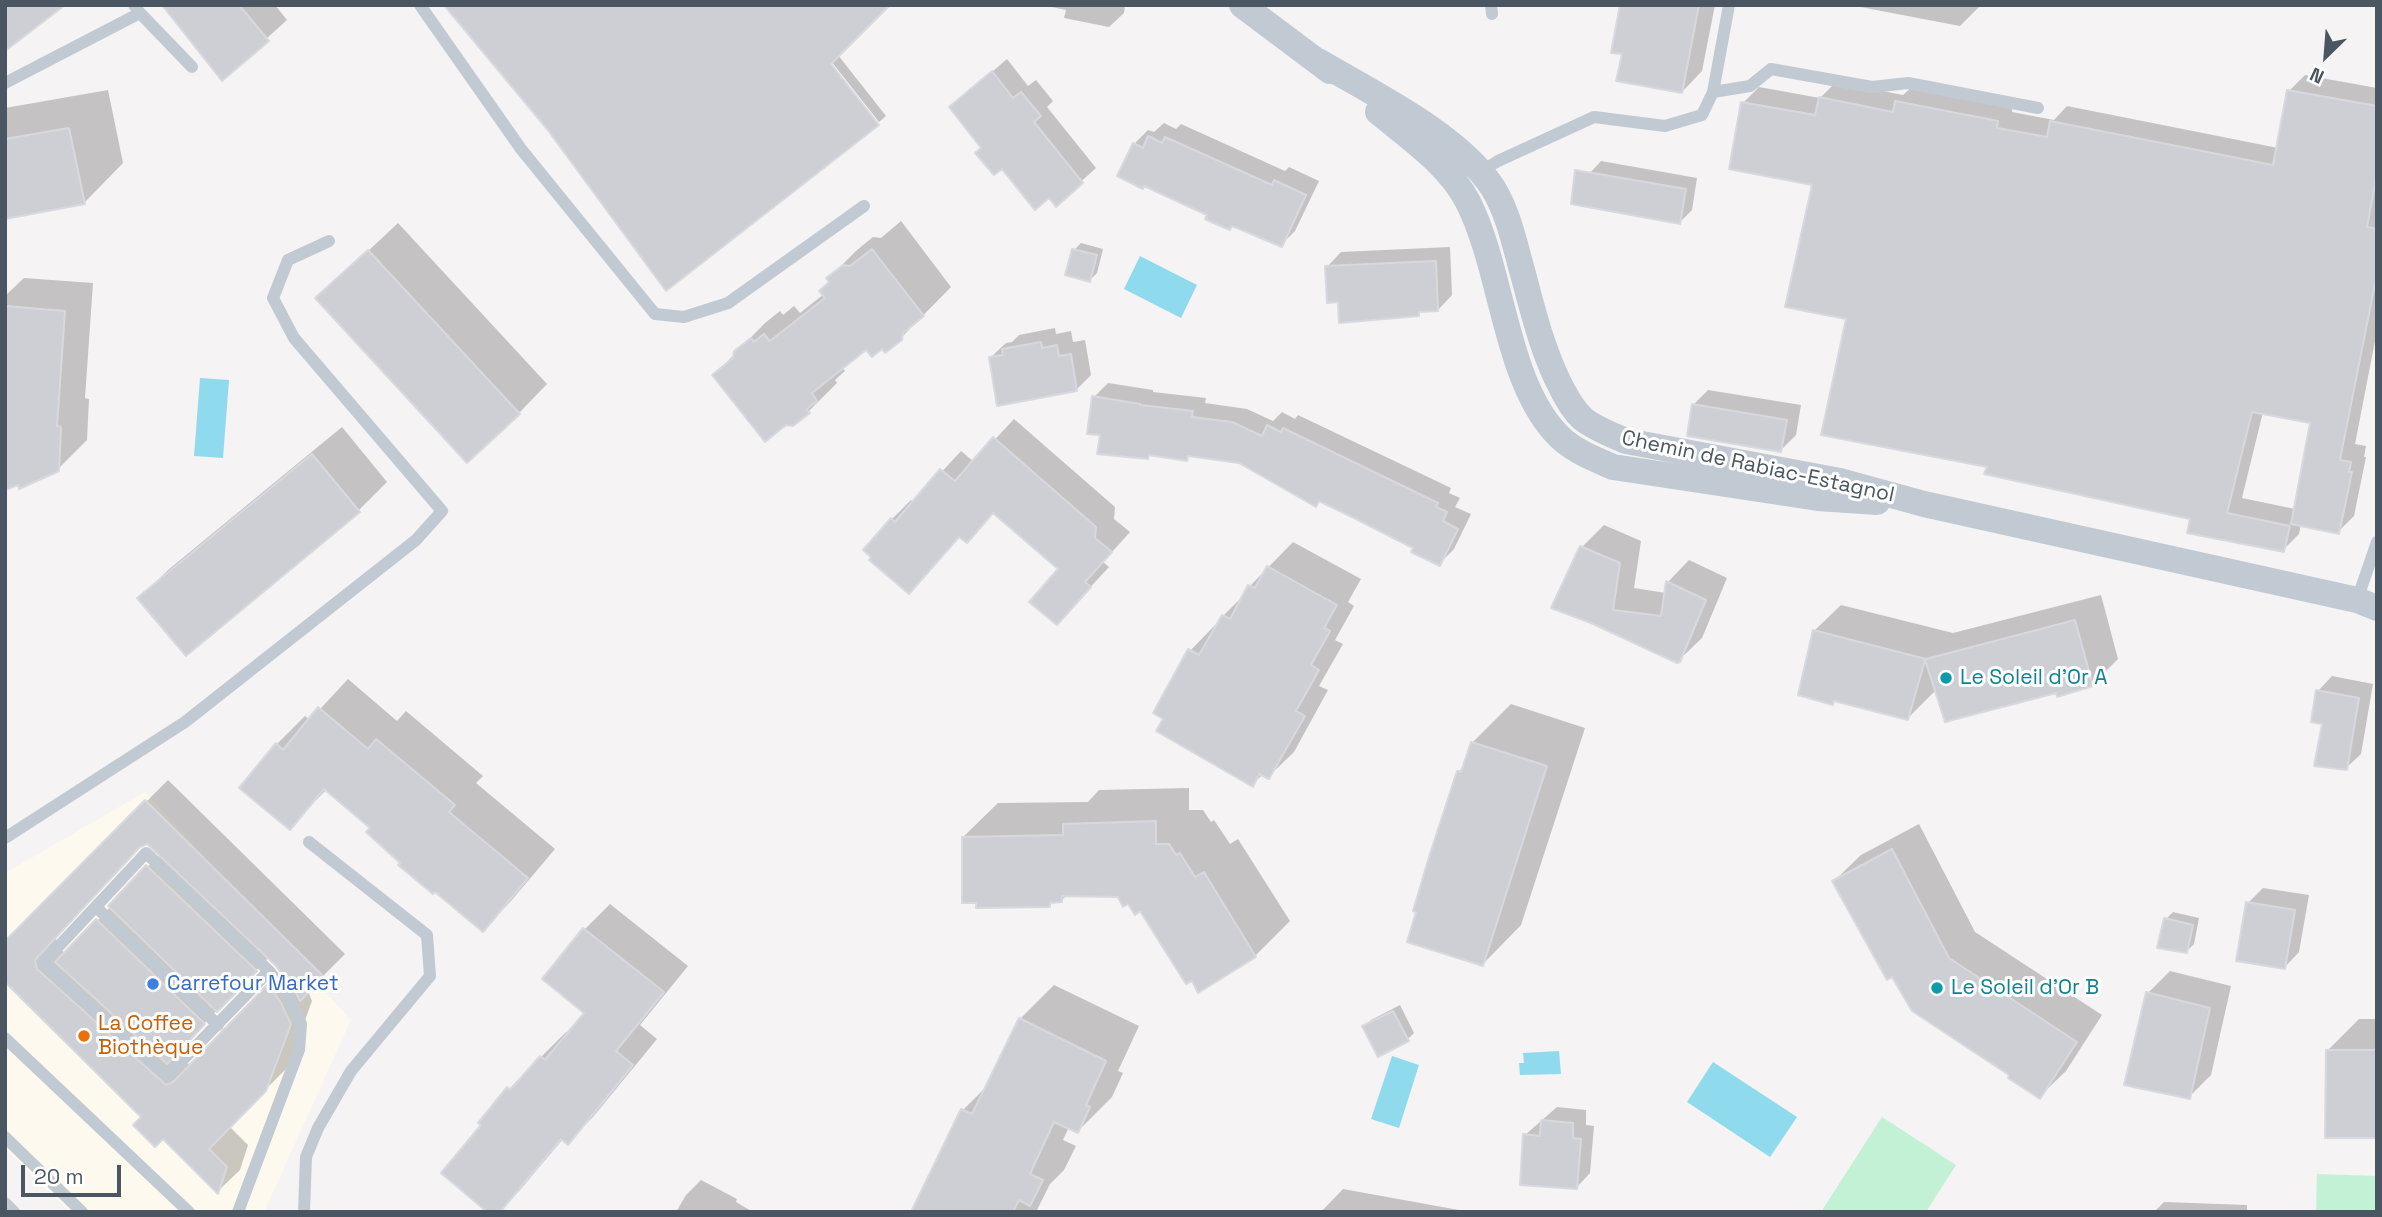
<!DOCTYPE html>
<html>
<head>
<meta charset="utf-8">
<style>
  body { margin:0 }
  #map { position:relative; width:2382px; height:1217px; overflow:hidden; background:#f5f3f3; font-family:"Space Grotesk",sans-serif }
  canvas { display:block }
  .frame { position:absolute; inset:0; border:7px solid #4a5661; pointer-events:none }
  .north { position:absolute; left:2291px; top:21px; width:70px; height:70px; -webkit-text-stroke:5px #fff; paint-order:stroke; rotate:205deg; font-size:19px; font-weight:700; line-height:28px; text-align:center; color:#4a5661 }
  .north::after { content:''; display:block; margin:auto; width:24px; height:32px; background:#4a5661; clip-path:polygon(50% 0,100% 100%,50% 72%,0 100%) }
  .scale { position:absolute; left:21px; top:1165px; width:100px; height:32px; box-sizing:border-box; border:4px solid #4a5661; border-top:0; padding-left:9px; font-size:21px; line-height:24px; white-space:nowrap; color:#4a5661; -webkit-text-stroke:5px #fff; paint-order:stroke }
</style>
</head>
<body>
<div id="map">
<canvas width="2382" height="1217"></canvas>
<div class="frame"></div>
<div class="north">N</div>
<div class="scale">20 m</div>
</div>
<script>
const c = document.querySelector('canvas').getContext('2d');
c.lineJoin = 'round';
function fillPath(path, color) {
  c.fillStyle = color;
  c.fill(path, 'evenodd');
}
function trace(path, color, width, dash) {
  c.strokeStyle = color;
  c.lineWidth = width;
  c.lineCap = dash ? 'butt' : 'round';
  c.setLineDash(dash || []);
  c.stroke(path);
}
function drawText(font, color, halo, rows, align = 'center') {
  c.font = font + ' "Space Grotesk",sans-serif';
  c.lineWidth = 6;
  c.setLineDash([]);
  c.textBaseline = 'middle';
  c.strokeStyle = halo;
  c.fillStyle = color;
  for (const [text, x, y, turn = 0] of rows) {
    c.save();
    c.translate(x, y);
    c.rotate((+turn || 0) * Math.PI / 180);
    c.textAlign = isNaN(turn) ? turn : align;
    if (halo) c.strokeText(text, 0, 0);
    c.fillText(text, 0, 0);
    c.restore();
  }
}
fillPath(new Path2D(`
  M145,792L351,1020L264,1212H70L5,1149V873Z`), '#fdf9ef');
fillPath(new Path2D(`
  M1882,1117L1956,1165L1926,1212H1821Z
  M2317,1174L2377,1176V1212H2316Z`), '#c3f1d5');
fillPath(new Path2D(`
  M1140,256L1197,285L1181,318L1124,289Z
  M200,378L229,380L223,458L194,456Z
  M1559,1051L1561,1074L1520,1075L1519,1063H1524L1523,1053Z
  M1392,1056L1419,1065L1399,1128L1371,1119Z
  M1713,1062L1797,1117L1770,1157L1687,1102Z`), '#90daee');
fillPath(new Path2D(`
  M164,5H275L287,20L222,79Z
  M446,5H887L838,55L886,116L879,122L827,56L824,59L877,124L666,288L549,128Z
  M1125,5L1124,13L1109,27L1064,18L1066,10L1047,6Z
  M1621,5H1715L1702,71L1682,92L1624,53Z
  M1850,5H1981L1960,26Z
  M1007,59L1028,86L1036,80L1053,101L1047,107L1096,168L1056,204L1049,195L1002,166L982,148L951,107Z
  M2305,75L2377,88V331L2355,444L2366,446L2364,457H2366L2354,516L2338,532L2301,524L2299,534L2283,550L2192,517L1989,465L1848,317L1814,183L1743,103L1759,87L1820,98L1836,82L1903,95L1913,86L2013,105L2012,112L2054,120L2067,106L2278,148L2289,91ZM2263,412L2312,421L2295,509L2242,498Z
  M108,90L123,163L84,203L5,217V108Z
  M1164,123L1176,129L1181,124L1285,171L1289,167L1319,181L1295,231L1281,245L1209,214L1134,144L1148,130L1154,132Z
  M1601,161L1697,178L1692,210L1680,222L1590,173Z
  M901,221L951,287L900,339L882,347L866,348L842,367L845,371L835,380L837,383L809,411L793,424L714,375L765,323L780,311L783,315L794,306L800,313L824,294L831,281L829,278L857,250L873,237L881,238Z
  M398,223L547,384L519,413L318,298Z
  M1081,243L1103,249L1097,273L1090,280L1074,250Z
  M1450,247L1452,295L1438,310L1422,311L1418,314L1340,301L1327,267L1341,252Z
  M24,278L93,283L85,398L89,399L87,440L58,469L5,488V296Z
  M1055,328L1056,334L1071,331L1073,342L1085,340L1091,375L1077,389L991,357L1006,343L1012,342L1019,335Z
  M1108,383L1153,390V392L1206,398L1205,403L1247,409L1273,421L1282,412L1295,419L1298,415L1451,488L1449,493L1460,498L1455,507L1471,514L1454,549L1439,564L1415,547L1321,500L1316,505L1240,462L1191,455L1186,459L1151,454L1148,457L1102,433L1094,397Z
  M1708,390L1801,405L1796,435L1781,450L1693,405Z
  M1014,419L1115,507L1114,519L1130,532L1103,562L1109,567L1057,623L1060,568L994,512L967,541L961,535L909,591L892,519L911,500L914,502L961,451L974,462Z
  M342,427L387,482L359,510L186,653L140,598L168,570Z
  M1604,525L1641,541L1634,588L1666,593L1668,582L1689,560L1727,578L1702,638L1679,660L1592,622L1553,607L1582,547Z
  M1293,542L1361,579L1348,602L1354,606L1335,640L1343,644L1319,686L1328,690L1294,752L1268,777L1263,774L1252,785L1165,718L1190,651L1215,625L1217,627L1223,616L1245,594L1250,586Z
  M2101,595L2118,659L2092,685L2057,691L1936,690L1908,718L1835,700L1814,631L1841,605L1953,633Z
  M2332,676L2373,684L2361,754L2346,768L2324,723L2318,691Z
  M348,679L397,721L406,711L483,776L476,783L555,849L511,901L483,930L402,862L372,828L327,789L290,827L277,744L305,716L310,720Z
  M1511,704L1585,728L1521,925L1483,964L1459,771L1465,765L1472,743Z
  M168,780L345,954L308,991L312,1001L288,1067L229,1126L248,1145L240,1170L218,1191L144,1117L5,943ZM148,842L160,854L66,954L58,947L56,939L58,933L141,845ZM269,957L283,972L196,1061L188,1064L176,1052Z
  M1189,788V810H1203L1211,822L1214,820L1230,844L1238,839L1290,921L1255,956L1199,990L1141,908L1119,895L1068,894L1061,901H1053L1049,905L963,837L998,803L1088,802L1099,790Z
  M1919,824L1975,932L2102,1015L2066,1071L2039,1097L1834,881L1861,855Z
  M2263,888L2309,895L2299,952L2285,967L2248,903Z
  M610,904L688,966L640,1025L657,1039L593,1117L568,1142L563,1139L520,1190L498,1212L483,1124L481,1122L509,1089L566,1032L569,1033L586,1013L584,930Z
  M2173,912L2199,918L2194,944L2187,951L2166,919Z
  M2170,971L2231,986L2211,1075L2189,1097L2148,993Z
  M1054,985L1139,1026L1118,1071L1123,1073L1112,1097L1078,1131L1069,1127L1063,1140L1076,1146L1064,1170L1050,1184L1036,1212H932L917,1204L963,1110L989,1084L1020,1019Z
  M1400,1005L1414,1033L1407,1040L1364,1027L1371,1020Z
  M2359,1019H2377V1137L2327,1051Z
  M1557,1107L1586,1110V1125L1594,1126L1590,1173L1577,1187L1525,1135Z
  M701,1180L737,1199L736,1202L753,1212H676L686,1195Z
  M1343,1189L1470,1212H1321Z
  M2164,1202L2247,1205V1212H2154Z`), '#0003');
const building = new Path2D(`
  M5,5H65L5,51Z
  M162,5H239L269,41L222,81Z
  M444,5H890L831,64L879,125L666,291L547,129Z
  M1620,5H1699L1682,93L1616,81L1622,54L1611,53Z
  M992,71L1013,98L1021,92L1041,116L1034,122L1083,183L1056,207L1049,198L1035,210L1002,169L994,175L975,153L981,148L949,107Z
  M2287,90L2377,106V173L2367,227L2377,229V273L2340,460L2351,462L2349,472H2352L2339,534L2291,524L2310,423L2252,412L2227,513L2290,526L2284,552L2187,533L2190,519L1984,474L1987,467L1821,435L1846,319L1785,307L1812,185L1729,169L1741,102L1815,115L1819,97L1893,112L1895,101L1998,121L1997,128L2047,137L2050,121L2273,165Z
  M69,128L85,204L5,219V139Z
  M1148,136L1162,143L1165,137L1272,185L1274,180L1306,195L1282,247L1232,226L1230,230L1218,225L1205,219L1207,215L1144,186L1143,189L1117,176L1133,143L1143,148Z
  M1575,170L1686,189L1680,224L1571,204Z
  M872,249L924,316L903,333L902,340L885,353L882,349L872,357L866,350L812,393L817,401L807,409L810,413L793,426L786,425L765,442L712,375L733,358L734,351L751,338L754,342L764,334L770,341L825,298L819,291L829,282L826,278L843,265L850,266Z
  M1072,249L1097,255L1090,282L1065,275Z
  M368,250L520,414L467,463L315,298Z
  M1436,261L1438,311L1419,312V316L1339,323L1338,302L1327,303L1325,266Z
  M5,306L65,311L57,426L61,427L59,471L19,489L18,485L5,490Z
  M1041,342L1042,348L1057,345L1059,356L1071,354L1077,391L997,406L989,357L1003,355L1002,349Z
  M1092,396L1140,404V405L1193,411L1192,417L1232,422L1262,436L1267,425L1281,432L1283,428L1438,503L1436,507L1447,512L1443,521L1458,529L1440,566L1411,552L1413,548L1354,518L1319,501L1316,507L1239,463L1188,456L1187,461L1149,455L1148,459L1097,454L1100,435L1087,434Z
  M1692,404L1787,420L1781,452L1687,436Z
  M993,437L1096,527L1095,538L1112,552L1085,582L1091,587L1057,625L1029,602L1058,569L993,513L967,543L959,537L909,594L869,560L871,557L863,550L891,518L895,522L940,469L955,481Z
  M312,454L360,512L186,656L137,598Z
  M1580,546L1620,563L1613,610L1661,616L1666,581L1706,600L1680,662L1677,663L1591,623L1551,608Z
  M1267,566L1337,605L1324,628L1330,631L1311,665L1319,670L1296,711L1305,716L1269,779L1259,774L1253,787L1156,731L1163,719L1153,713L1188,649L1199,655L1222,615L1230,619L1248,585L1255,588Z
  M2075,620L2093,686L2057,697L2056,693L1945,722L1925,660L1908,720L1834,701L1833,705L1798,695L1813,630L1926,659Z
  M2316,690L2359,698L2347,770L2314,766L2322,724L2311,722Z
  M318,707L368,749L376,739L455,805L449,812L528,878L483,932L435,892L433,894L398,865L400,863L366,832L370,828L324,789L290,830L239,788L276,743L283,750Z
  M1471,742L1547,766L1483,966L1407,942L1416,912L1413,911L1429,857L1457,771L1461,772Z
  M145,800L324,977L300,1001L295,991L275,965L147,844L140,847L35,960L37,969L166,1085L173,1082L268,984L280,1001L291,1024L266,1091L209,1149L227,1167L218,1194L163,1139L155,1147L133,1125L141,1117L5,982V941Z
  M1156,821V844H1169L1176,855L1180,853L1195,877L1204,872L1256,957L1198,993L1192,981L1186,984L1140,911L1135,915L1128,904L1123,907L1118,897L1062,896V902L1050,903V907L976,908V903H962V837L1063,835V824Z
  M1892,849L1949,958L2077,1042L2040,1099L2008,1078L2009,1075L1912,1011L1892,977L1887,980L1832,881Z
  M146,865L257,971L217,1012L108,906Z
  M2246,902L2295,910L2285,969L2236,961Z
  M2164,918L2193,925L2187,953L2157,948Z
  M96,919L205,1024L167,1064L55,962Z
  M583,928L664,992L616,1051L633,1065L568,1145L561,1139L500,1212H487L441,1173L481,1125L478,1123L507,1087L510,1090L540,1056L545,1060L584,1013L542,979Z
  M2146,992L2210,1008L2190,1099L2124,1085Z
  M1393,1011L1409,1041L1378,1057L1362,1026Z
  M1019,1018L1106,1061L1086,1105L1090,1107L1078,1133L1054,1122L1030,1174L1043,1180L1030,1206L1019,1200L1013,1212H911L961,1109L972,1114Z
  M2326,1050H2377V1138H2325Z
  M1541,1120L1573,1123V1138L1581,1139L1577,1189L1520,1185L1523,1134L1540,1136Z`);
fillPath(building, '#cdcfd5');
trace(building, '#d7d9de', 2);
trace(new Path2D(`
  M420,5L521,149L655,314L684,317L728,303L864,206
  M1491,5L1492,14
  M140,13L192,67
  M5,83L140,13L134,5
  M1713,92L1729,5
  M1480,172L1498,161L1594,117L1665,126L1702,115L1713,92L1750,86L1771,69L1872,87L1908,83L2038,108
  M2357,600L2377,542
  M5,838L185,722L416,540L442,511L294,338L273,298L288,260L329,241
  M96,907L218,1025
  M5,1038L189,1212
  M5,1137L82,1212
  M5,1203L14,1212
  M238,1212L299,1050L301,1024L288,996L269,971L146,853L43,963L167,1076L269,971
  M304,1212L306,1157L318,1128L351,1071L430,976L427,935L309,842`), '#c1cad2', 12);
trace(new Path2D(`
  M1242,5L1330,71
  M1318,61C1372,93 1459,135 1493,188C1507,211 1513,237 1520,263C1532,306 1541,349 1562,389C1568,400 1573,410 1583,419C1596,429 1612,435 1626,441L1840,481L1924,504L2357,600L2377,608
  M1378,112C1410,138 1449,165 1468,202C1502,269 1505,376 1554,431C1569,449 1592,458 1613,467L1818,498L1877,502`), '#c1cad2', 26);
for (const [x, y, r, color] of [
  [1946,678,7,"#0f9aa8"],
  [153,984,7,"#3f7fe0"],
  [1937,988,7,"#0f9aa8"],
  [84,1036,7,"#e8710a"]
]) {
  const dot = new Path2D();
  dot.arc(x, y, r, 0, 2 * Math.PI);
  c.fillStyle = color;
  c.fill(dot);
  trace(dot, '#fff', 2.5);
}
drawText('21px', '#4a5661', '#fff', [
  ["Chemin de Rabiac-Estagnol",1758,467,12]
]);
drawText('21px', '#0d838f', '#fff', [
  ["Le Soleil d'Or A",1960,678],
  ["Le Soleil d'Or B",1951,988]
], 'left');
drawText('21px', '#366cbe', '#fff', [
  ["Carrefour Market",167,984]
], 'left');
drawText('21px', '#c56008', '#fff', [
  ["La Coffee",98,1024],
  ["Biothèque",98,1048]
], 'left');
</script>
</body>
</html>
